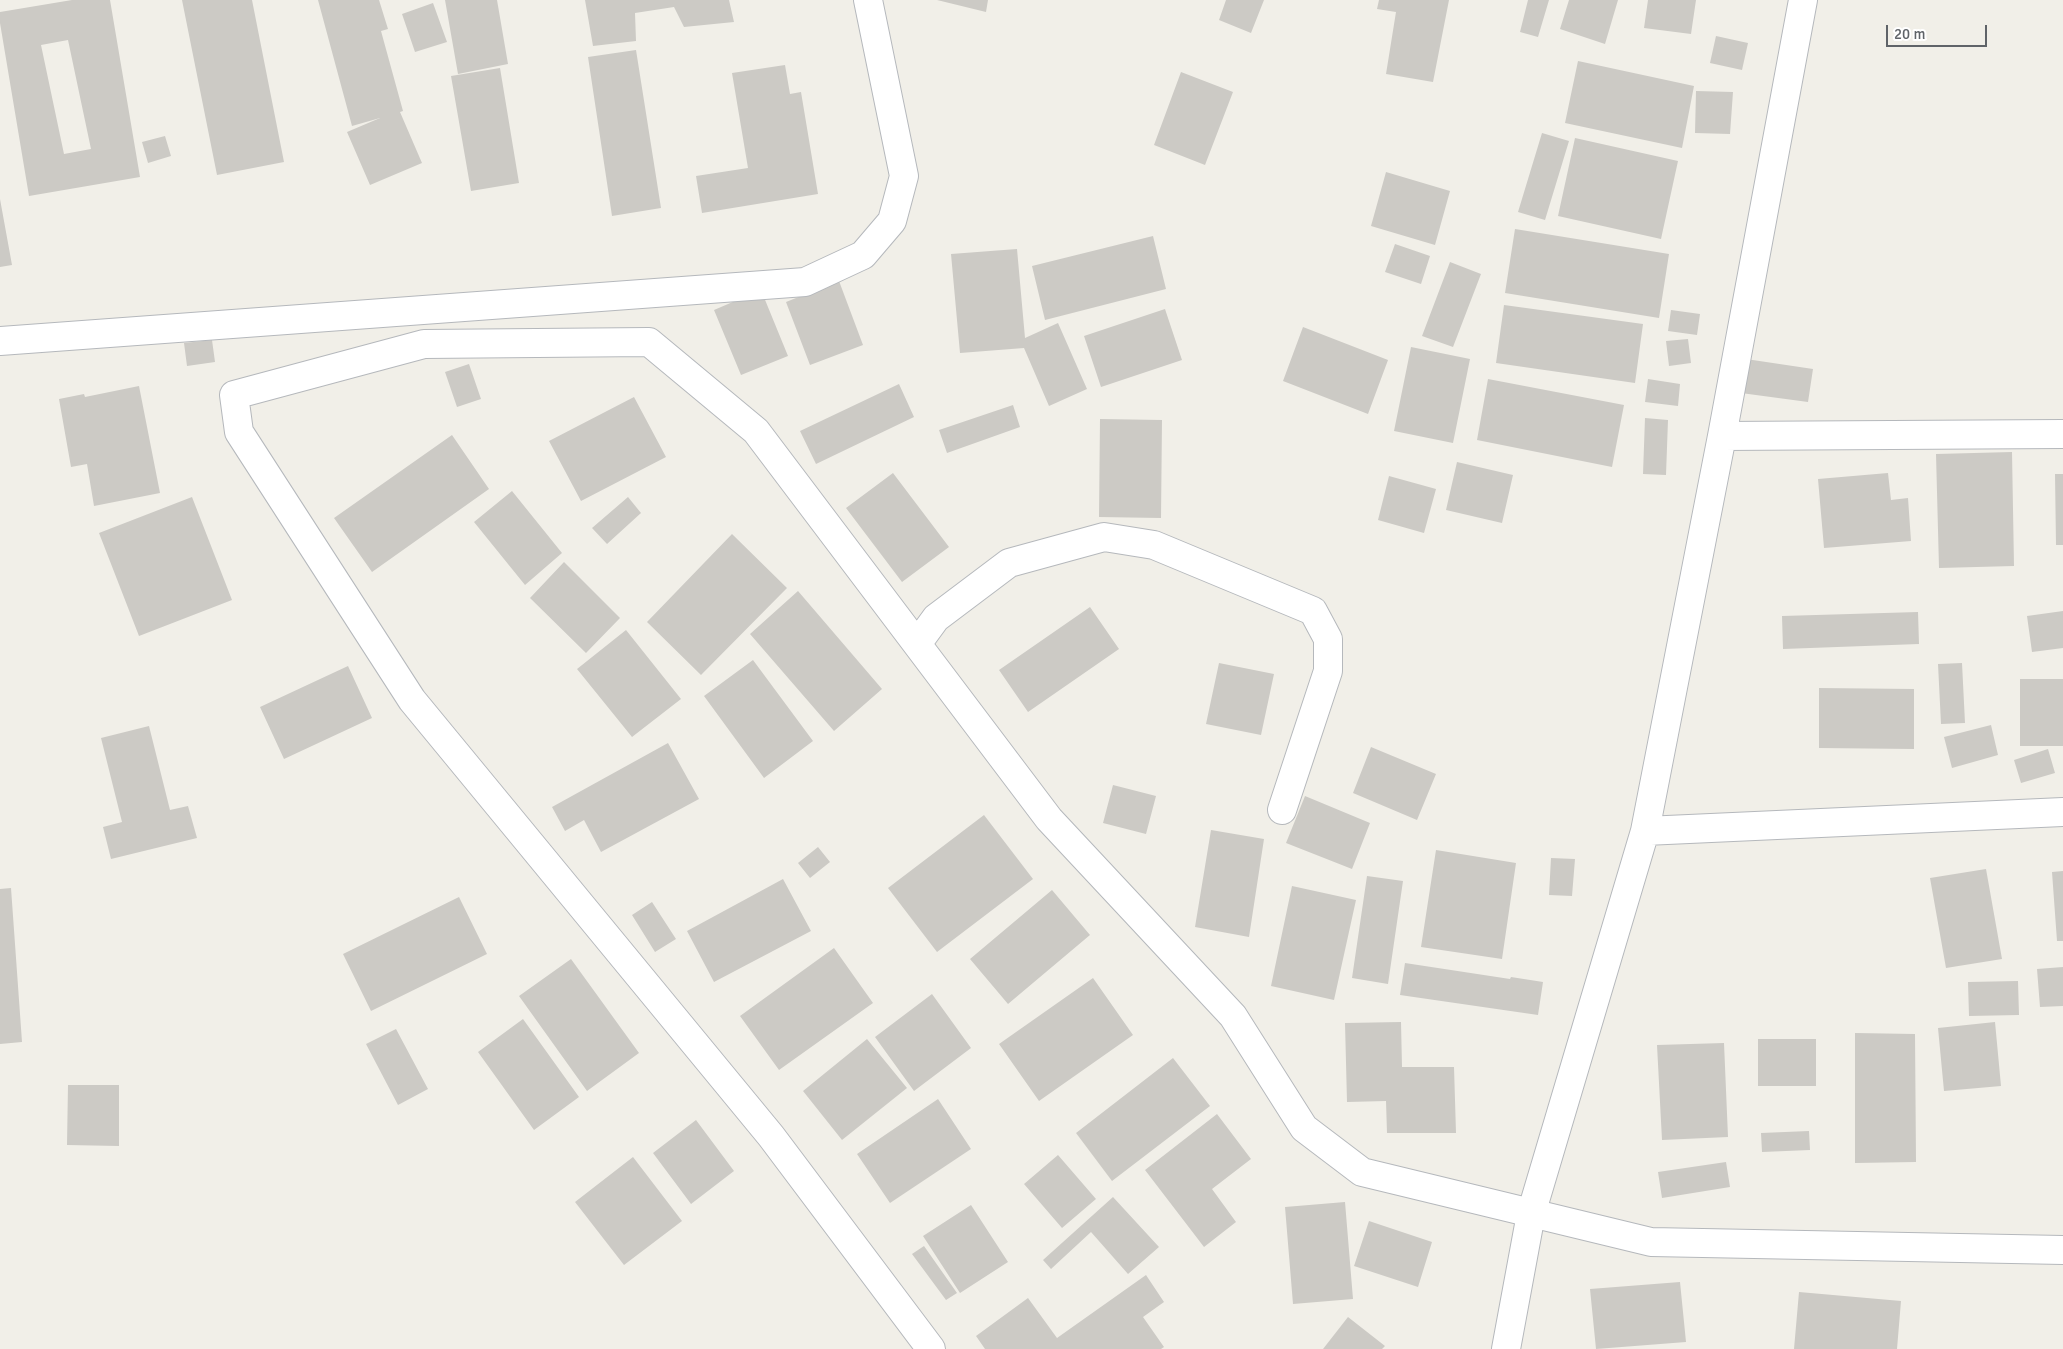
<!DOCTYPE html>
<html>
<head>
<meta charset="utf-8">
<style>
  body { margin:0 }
  #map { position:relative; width:2063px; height:1349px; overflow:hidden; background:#f1efe8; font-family:Signika,sans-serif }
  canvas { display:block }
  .scale { position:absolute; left:1886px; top:25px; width:101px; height:22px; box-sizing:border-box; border:2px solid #5f6368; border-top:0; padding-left:6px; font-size:15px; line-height:18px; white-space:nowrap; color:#5f6368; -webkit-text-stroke:4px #fff; paint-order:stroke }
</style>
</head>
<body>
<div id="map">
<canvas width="2063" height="1349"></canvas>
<div class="scale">20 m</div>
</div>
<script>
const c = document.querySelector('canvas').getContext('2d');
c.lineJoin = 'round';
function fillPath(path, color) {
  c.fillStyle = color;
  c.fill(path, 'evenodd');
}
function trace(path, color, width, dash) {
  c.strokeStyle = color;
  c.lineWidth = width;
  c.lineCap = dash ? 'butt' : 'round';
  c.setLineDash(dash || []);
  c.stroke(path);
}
fillPath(new Path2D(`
  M72,0H110L140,177L29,196L0,23V12ZM68,40L91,149L64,154L41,45Z
  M182,0H252L284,162L217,175Z
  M318,0H379L388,29L381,31L403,111L400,112L422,163L370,185L347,132L380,118L352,126Z
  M445,0H497L508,64L458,74Z
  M585,0H729L734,22L684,27L674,7L635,13L636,41L593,46Z
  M937,0H988L986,12Z
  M1226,0H1264L1251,33L1219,20Z
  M1379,0H1449L1433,82L1386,74L1396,12L1377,9Z
  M1528,0H1549L1538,37L1520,32Z
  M1569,0H1618L1605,44L1560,29Z
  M1648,0H1696L1691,34L1644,28Z
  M433,3L447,42L415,52L402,14Z
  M1716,36L1748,43L1742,70L1710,63Z
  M636,50L661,208L612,216L588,57Z
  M1578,61L1694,86L1682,148L1565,123Z
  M785,65L790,94L801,92L818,194L702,213L696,176L748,168L732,73Z
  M500,68L519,183L471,191L451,76Z
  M1181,72L1233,92L1205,165L1154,145Z
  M1696,91L1733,92L1730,134L1695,133Z
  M1542,133L1569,141L1545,220L1518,212Z
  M165,136L171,156L148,163L142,142Z
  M1575,138L1678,161L1661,239L1558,216Z
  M1386,172L1450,191L1435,245L1371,226Z
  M0,199L12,265L0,267Z
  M1515,229L1669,254L1659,318L1505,293Z
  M1153,236L1166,289L1045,320L1032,266Z
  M1395,244L1430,256L1421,284L1385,272Z
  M1017,249L1025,338L1058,323L1087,389L1049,406L1024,348L960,353L951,254Z
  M1450,262L1481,274L1453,347L1422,336Z
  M839,281L863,345L810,365L786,302Z
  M761,290L788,356L741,375L714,310Z
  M1504,305L1643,324L1635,383L1496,363Z
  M1165,309L1182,360L1101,387L1084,336Z
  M1671,310L1700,314L1697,335L1668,331Z
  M1303,327L1388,360L1368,414L1283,381Z
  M1688,339L1691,363L1669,366L1666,341Z
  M212,340L215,362L187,366L184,343Z
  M1411,347L1470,359L1453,443L1394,431Z
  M1746,359L1813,369L1808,402L1741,393Z
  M469,364L481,399L457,407L445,372Z
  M1488,379L1624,405L1612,467L1477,440Z
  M1648,379L1680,384L1678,406L1645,402Z
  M899,384L914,417L816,464L800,431Z
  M139,386L160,493L94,506L87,464L71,467L59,399L84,394L85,397Z
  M634,397L666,457L581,501L549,441Z
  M1013,405L1020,427L947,453L939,430Z
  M1645,418L1668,420L1666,475L1643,474Z
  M1100,419L1162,420L1161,518L1099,517Z
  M452,435L489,489L372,572L334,518Z
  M2012,452L2014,566L1939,568L1936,454Z
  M1457,462L1513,475L1502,523L1446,510Z
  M893,473L949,547L902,582L846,508Z
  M1888,473L1891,500L1908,498L1911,541L1824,548L1818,479Z
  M2055,474H2063V545H2056Z
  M1389,476L1436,489L1424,533L1378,520Z
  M512,491L562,553L525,585L474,522Z
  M192,497L232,600L139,636L99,533Z
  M628,497L641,513L607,544L592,528Z
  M732,534L787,588L701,675L647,622Z
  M564,562L620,618L586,653L530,598Z
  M798,591L882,689L834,731L750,634Z
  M1090,607L1119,649L1028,712L999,670Z
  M2063,611V648L2032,652L2027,616Z
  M1918,612L1919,644L1783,649L1782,616Z
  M626,630L681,699L632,737L577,669Z
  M753,660L813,741L764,778L704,696Z
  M1219,663L1274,674L1261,735L1206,724Z
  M1962,663L1965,723L1941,724L1938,664Z
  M348,666L372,718L284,759L260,707Z
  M2020,679H2063V746H2020Z
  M1819,688L1914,689V749L1819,748Z
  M1991,725L1998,755L1952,768L1944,737Z
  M149,726L170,810L188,806L197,838L111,859L103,827L122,822L101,738Z
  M668,743L699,799L601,852L584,820L565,831L552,807Z
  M1371,747L1436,774L1417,820L1353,793Z
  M2048,749L2055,773L2021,783L2014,760Z
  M1113,785L1156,796L1146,834L1103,823Z
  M1305,796L1370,823L1352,869L1286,843Z
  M984,815L1033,879L937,952L888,888Z
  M1211,830L1264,839L1249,937L1195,927Z
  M818,847L830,862L810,878L798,863Z
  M1436,850L1516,863L1502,959L1421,947Z
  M1551,858L1575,859L1572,896L1549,895Z
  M1986,869L2002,959L1946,968L1930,878Z
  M2063,871V941H2057L2052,872Z
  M1367,876L1403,881L1388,984L1352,978Z
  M783,879L811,931L714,982L687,931Z
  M1292,886L1356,900L1334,1000L1271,986Z
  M11,888L22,1042L0,1044V889Z
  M1052,890L1090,935L1008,1004L970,959Z
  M459,897L487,954L371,1011L343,954Z
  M652,902L676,939L655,952L632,915Z
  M834,948L873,1003L779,1070L740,1016Z
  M571,959L639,1053L587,1091L519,996Z
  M1405,963L1510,979L1511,977L1543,982L1538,1015L1400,995Z
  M2063,967V1006L2040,1007L2037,969Z
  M1093,978L1133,1035L1039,1101L999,1044Z
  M2018,981L2019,1015L1969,1016L1968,982Z
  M932,994L971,1048L914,1091L875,1037Z
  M523,1019L579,1097L534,1130L478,1052Z
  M1401,1022L1402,1067H1454L1456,1133H1387L1386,1101L1347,1102L1345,1023Z
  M1995,1022L2001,1086L1944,1091L1938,1028Z
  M396,1029L428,1089L398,1105L366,1044Z
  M1855,1033L1915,1034L1916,1162L1855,1163Z
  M867,1039L907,1088L842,1140L803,1091Z
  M1758,1039H1816V1086H1758Z
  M1724,1043L1728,1137L1662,1140L1657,1045Z
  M1173,1058L1210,1106L1112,1181L1076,1133Z
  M68,1085H119V1146L67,1145Z
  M938,1099L971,1149L890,1203L857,1154Z
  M1217,1114L1251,1159L1212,1189L1236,1222L1204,1247L1145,1170Z
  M696,1120L734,1171L691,1204L653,1153Z
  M1809,1131L1810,1150L1762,1152L1761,1133Z
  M1058,1155L1096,1199L1062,1228L1024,1184Z
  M633,1157L682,1221L624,1265L575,1202Z
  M1726,1162L1730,1187L1662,1198L1658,1172Z
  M1113,1197L1159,1247L1128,1274L1091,1232L1051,1269L1043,1260Z
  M1345,1202L1353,1299L1293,1304L1285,1207Z
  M971,1205L1008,1262L960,1293L923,1236Z
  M1369,1221L1432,1242L1418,1287L1354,1266Z
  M924,1246L957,1293L946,1300L912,1254Z
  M1146,1275L1164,1302L1143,1317L1164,1347L1161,1349H985L976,1336L1028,1298L1057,1338Z
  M1680,1282L1686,1342L1596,1349L1590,1289Z
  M1799,1292L1901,1301L1897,1349H1794Z
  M1348,1317L1385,1346L1382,1349H1323Z`), '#cccac5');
const street = new Path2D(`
  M0,341L805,282L863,255L892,221L904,176L868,0
  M1722,436L2063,434
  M917,644L936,618L1009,563L1104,537L1154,545L1313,611L1328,639V671L1282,810
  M1645,831L2063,812
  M931,1349L771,1136L412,700L239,432L234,395L424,344L649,342L756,431L1049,819L1233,1016L1304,1128L1362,1172L1651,1242L2063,1250
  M1506,1349L1531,1214L1645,831L1722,436L1803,0`);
trace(street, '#b5b8bc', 30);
trace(street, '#fff', 28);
</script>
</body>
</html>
